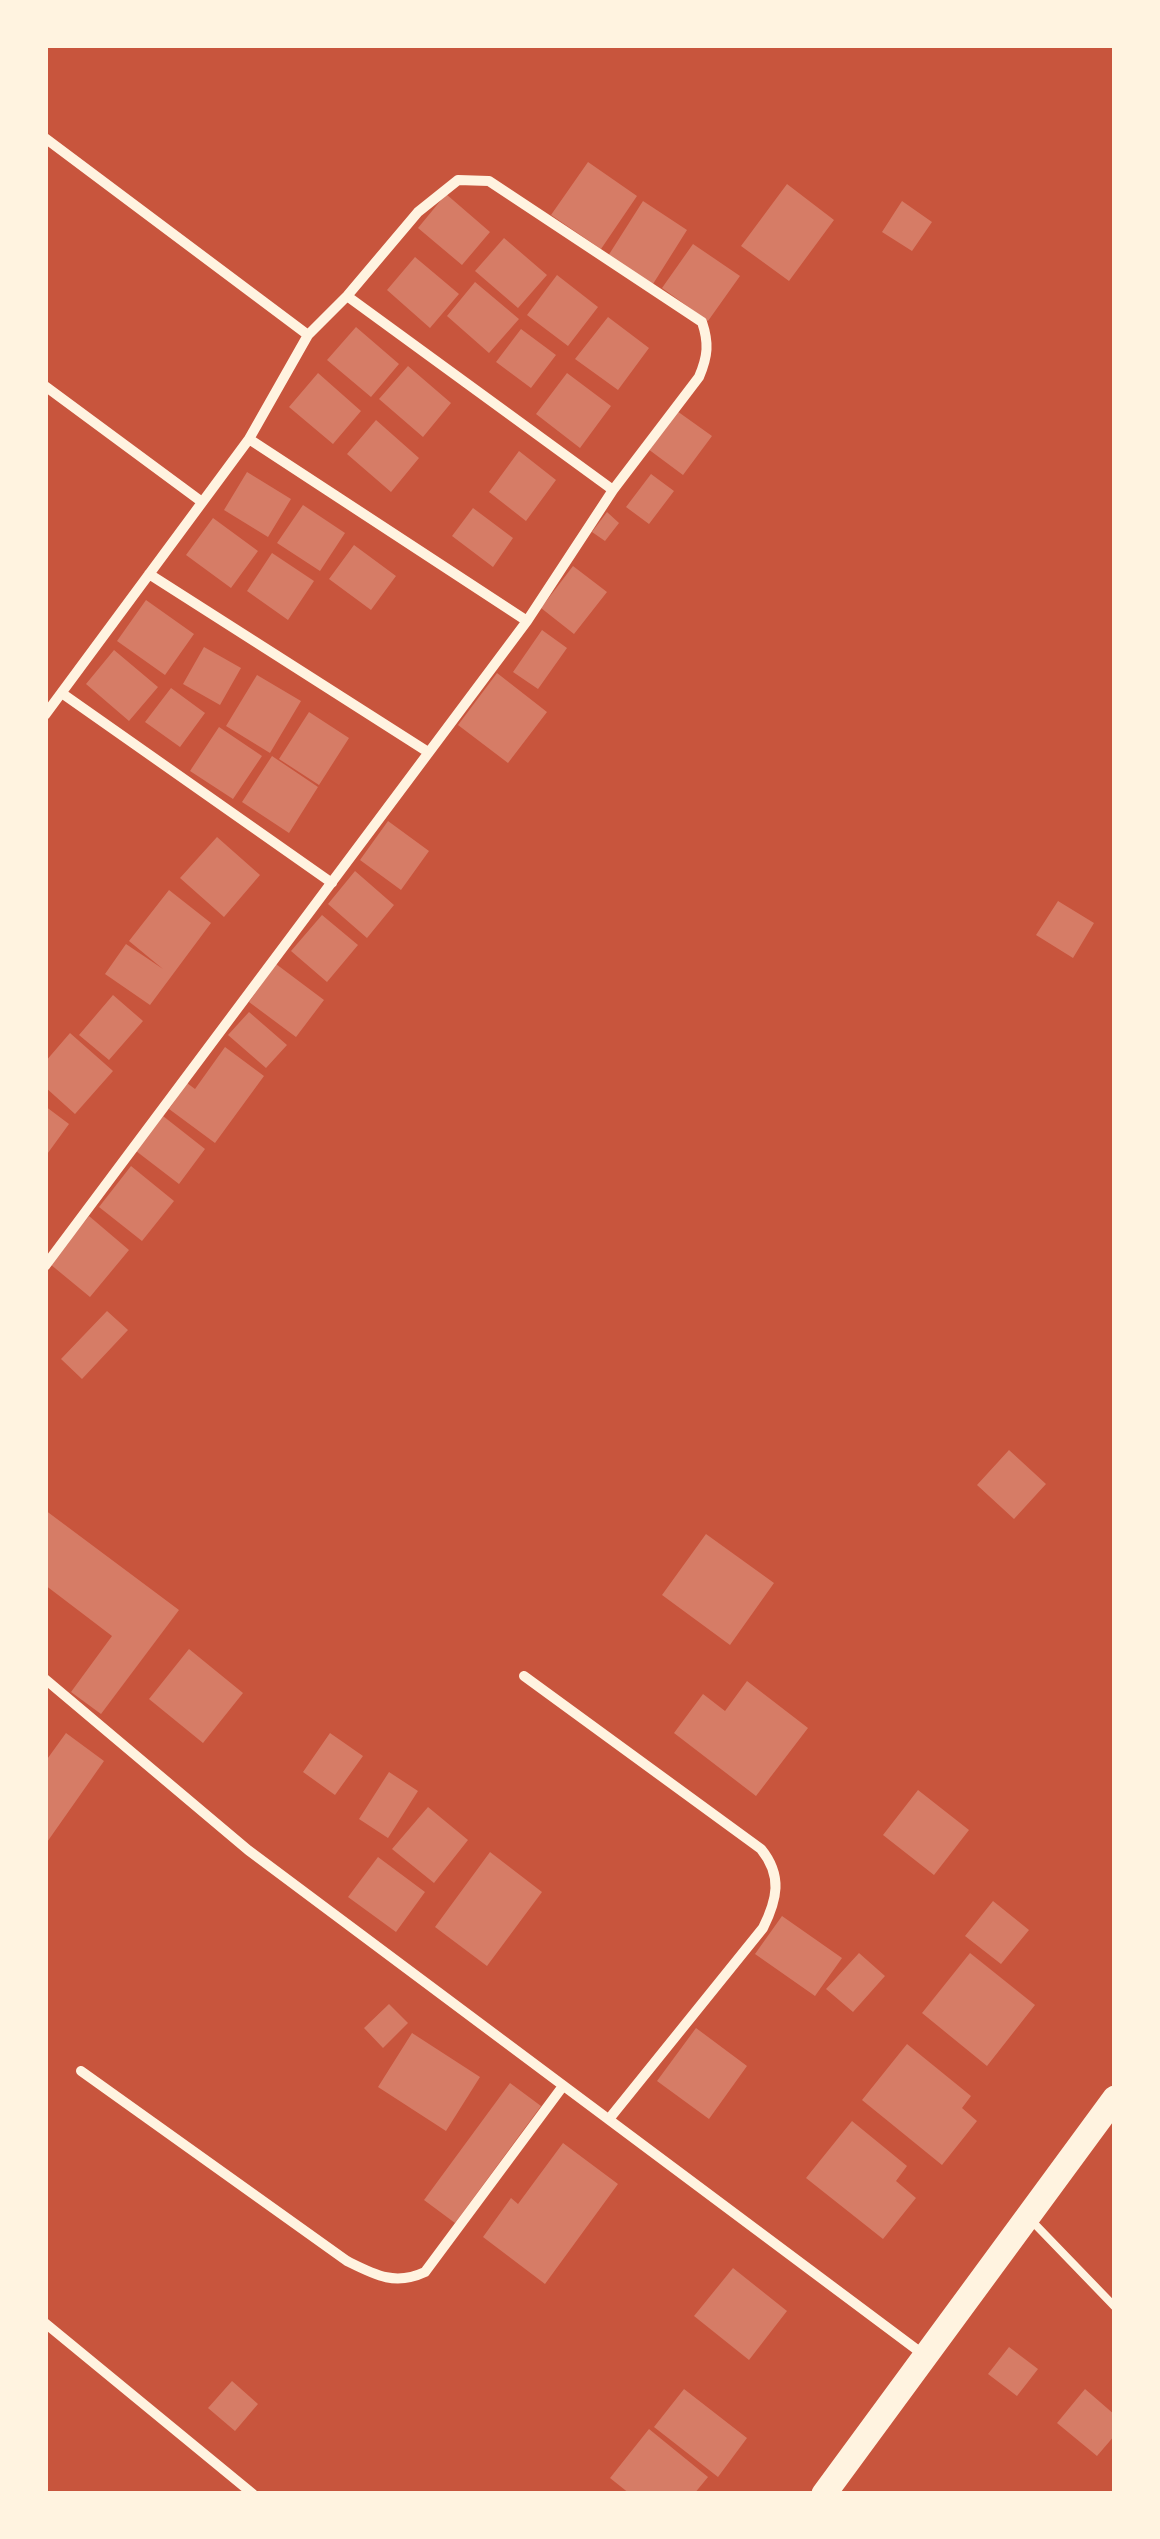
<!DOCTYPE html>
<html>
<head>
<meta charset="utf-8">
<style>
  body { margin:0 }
  #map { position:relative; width:1160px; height:2539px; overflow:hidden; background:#c8553d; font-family:Barlow,sans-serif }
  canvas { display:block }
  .frame { position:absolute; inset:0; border:48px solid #fff3e0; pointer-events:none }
</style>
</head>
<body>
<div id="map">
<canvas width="1160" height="2539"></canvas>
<div class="frame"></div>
</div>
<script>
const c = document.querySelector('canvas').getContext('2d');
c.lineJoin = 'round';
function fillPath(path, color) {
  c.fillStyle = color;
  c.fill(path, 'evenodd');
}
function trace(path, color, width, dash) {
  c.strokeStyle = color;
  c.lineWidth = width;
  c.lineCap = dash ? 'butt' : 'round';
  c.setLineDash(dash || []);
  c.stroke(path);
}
fillPath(new Path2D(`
  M588,162L637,196L601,249L551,215Z
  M787,184L834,220L789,281L741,246Z
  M446,194L490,232L462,265L418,228Z
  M643,201L687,230L653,284L608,256Z
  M902,201L932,222L912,251L882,232Z
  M504,238L547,275L518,308L475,271Z
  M693,244L740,276L708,321L662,288Z
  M415,257L459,294L430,328L387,290Z
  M557,275L598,307L568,346L527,315Z
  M475,282L519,319L489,353L447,316Z
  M608,317L649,348L618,390L575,359Z
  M356,327L399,364L371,397L327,360Z
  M521,329L556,355L531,388L496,362Z
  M408,366L451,403L423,437L379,399Z
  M318,373L361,411L333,444L289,407Z
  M567,373L611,406L580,448L536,414Z
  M677,411L712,436L683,475L648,449Z
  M376,420L419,458L391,492L347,454Z
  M519,451L556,480L526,521L489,492Z
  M247,472L291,499L268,537L224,510Z
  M651,474L674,491L649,524L626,507Z
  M303,505L345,533L320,571L277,543Z
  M473,508L513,538L493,567L452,536Z
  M607,512L619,523L605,541L592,532Z
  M213,518L258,551L231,588L186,555Z
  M354,545L396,576L371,610L329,579Z
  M272,553L314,581L288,620L247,591Z
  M573,566L607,592L574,634L541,608Z
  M146,600L194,634L165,675L117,641Z
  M542,630L567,648L538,689L513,672Z
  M204,647L241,668L220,705L183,684Z
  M114,650L158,687L129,721L86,684Z
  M497,673L547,712L508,763L458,725Z
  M257,675L301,701L270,753L226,726Z
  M171,688L205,713L180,747L145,722Z
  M309,712L349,738L319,785L279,759Z
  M219,727L262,756L233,799L190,771Z
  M272,756L318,787L289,833L242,802Z
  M388,821L429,851L401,890L360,860Z
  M217,837L260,875L224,917L180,878Z
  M355,871L394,905L367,938L328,904Z
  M169,890L211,923L150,1005L105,974L126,944L163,969L129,941Z
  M1058,901L1094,923L1073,958L1036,935Z
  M322,915L358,945L327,982L291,951Z
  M276,964L324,1000L296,1037L249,1002Z
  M113,995L143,1021L109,1060L79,1035Z
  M249,1012L287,1045L266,1068L228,1035Z
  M70,1033L113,1071L75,1114L45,1087V1062Z
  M225,1047L264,1076L215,1143L169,1109L187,1083L195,1089Z
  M45,1106L69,1124L45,1157Z
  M163,1116L205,1149L179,1184L136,1151Z
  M131,1166L174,1201L142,1241L99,1207Z
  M89,1216L129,1250L90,1297L50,1264Z
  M107,1311L128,1330L82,1379L61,1359Z
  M1009,1450L1046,1484L1014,1519L977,1485Z
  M45,1510L179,1610L101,1714L71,1692L112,1636L45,1585Z
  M706,1534L774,1583L730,1645L662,1595Z
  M189,1649L243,1693L203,1743L149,1699Z
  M747,1681L808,1728L756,1796L674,1733L703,1694L725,1711Z
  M66,1733L104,1761L45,1845V1762Z
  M330,1733L363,1756L335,1795L303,1772Z
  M389,1772L418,1791L388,1838L359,1819Z
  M918,1790L969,1830L934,1875L883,1835Z
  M428,1807L468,1840L434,1883L392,1849Z
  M490,1852L542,1892L487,1966L435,1927Z
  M378,1857L425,1892L396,1932L348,1897Z
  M993,1901L1029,1930L1001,1964L965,1936Z
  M782,1916L842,1958L815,1996L755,1954Z
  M859,1953L885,1976L853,2012L826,1989Z
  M970,1953L1035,2005L987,2066L922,2013Z
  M389,2004L408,2023L383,2048L364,2028Z
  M696,2028L747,2066L709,2119L657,2081Z
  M412,2033L480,2077L446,2131L378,2087Z
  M907,2044L971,2096L962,2108L977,2121L942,2165L862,2100Z
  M510,2083L541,2106L455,2223L424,2200Z
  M852,2121L907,2166L896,2181L916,2198L883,2239L806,2178Z
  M563,2143L618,2184L545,2284L483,2237L511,2198L518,2204Z
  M733,2268L787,2311L749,2360L694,2316Z
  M1009,2347L1038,2369L1017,2396L988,2374Z
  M232,2381L258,2404L235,2431L208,2408Z
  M684,2389L747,2438L718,2477L654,2427Z
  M1085,2389L1115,2415V2435L1097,2456L1057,2423Z
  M649,2429L708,2477L694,2494H630L610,2478Z`), '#d67c66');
trace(new Path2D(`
  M1030,2219L1115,2307`), '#fff3e0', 8);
trace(new Path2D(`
  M45,138L308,335
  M347,296L613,490
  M45,386L202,502
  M249,439L527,621
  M149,574L428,752
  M63,694L332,883
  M45,715L249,439L308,335L347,296L418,212L458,180L489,181L702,322C709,343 708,356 699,377L613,490L527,621L45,1266
  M524,1676L761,1849C783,1876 777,1900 763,1928L609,2119
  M45,1679L248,1850L924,2355
  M81,2071L347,2261C375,2275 395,2286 425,2272L563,2086
  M45,2323L253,2494`), '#fff3e0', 10);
trace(new Path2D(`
  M824,2494L1115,2098`), '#fff3e0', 25);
</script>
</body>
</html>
